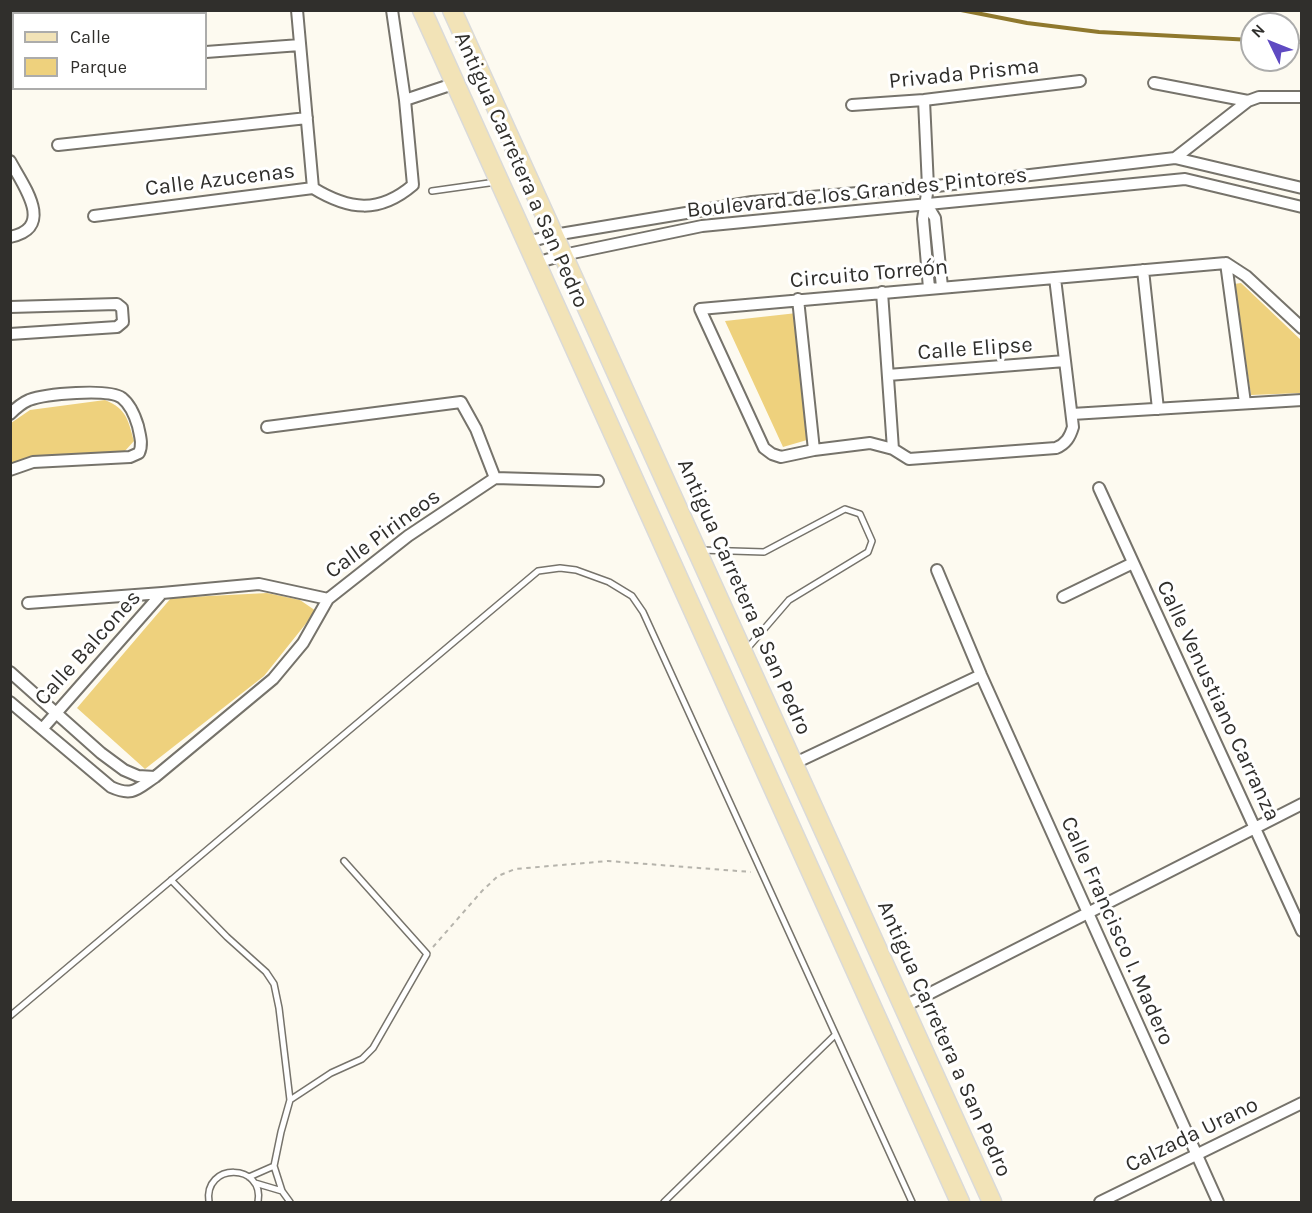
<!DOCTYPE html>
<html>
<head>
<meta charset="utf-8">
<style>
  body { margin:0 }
  #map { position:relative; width:1312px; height:1213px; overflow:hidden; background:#fdfaf0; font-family:Karla,sans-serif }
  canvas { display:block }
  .frame { position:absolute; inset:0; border:12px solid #302f2c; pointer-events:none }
  .legend { position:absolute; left:12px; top:12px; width:195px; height:78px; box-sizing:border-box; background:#fff; border:2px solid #acacab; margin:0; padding:8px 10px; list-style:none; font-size:18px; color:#302f2c }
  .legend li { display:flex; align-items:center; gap:12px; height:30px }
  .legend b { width:30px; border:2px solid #acacab }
  .north { position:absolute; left:1240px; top:12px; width:60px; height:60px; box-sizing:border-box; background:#fff; border:2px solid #acacab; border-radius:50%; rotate:313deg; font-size:16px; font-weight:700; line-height:24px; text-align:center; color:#302f2c }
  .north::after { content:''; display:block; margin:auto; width:21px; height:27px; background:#5f4ac2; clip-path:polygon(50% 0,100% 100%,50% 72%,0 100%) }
</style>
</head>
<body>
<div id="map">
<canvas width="1312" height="1213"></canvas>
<div class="frame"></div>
<ul class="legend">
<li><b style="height:8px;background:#f2e3b7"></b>Calle</li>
<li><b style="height:16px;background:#eed17d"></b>Parque</li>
</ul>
<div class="north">N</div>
</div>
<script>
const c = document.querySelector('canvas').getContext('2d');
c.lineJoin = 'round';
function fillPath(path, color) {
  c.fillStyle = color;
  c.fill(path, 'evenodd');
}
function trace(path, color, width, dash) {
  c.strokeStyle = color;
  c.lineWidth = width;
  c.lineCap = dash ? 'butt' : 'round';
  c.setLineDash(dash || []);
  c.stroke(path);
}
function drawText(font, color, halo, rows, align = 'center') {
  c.font = font + ' Karla,sans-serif';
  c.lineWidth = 6;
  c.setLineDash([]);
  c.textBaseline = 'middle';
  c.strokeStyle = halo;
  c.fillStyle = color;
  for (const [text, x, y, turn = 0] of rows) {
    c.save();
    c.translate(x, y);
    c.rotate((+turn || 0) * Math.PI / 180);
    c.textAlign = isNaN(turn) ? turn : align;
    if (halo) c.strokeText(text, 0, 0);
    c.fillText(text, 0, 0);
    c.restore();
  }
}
fillPath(new Path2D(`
  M1241,283L1301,340V393L1251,395L1234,284Z
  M797,313L807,440L783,447L725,321Z
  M105,400C127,409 128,420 134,441L124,452L11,465V423L30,410Z
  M267,593L300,600L316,611L264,676L145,769L77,708L171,598Z`), '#eed17d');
trace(new Path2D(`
  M961,10L1027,23L1099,32L1252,40
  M1288,41L1302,42`), '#8f782d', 4);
const service = new Path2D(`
  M432,191L496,182
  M700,550L764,552L845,509L860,514L872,541L868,552L789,600L746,650
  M171,880L227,937L266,972L274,984L279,1008L290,1100L281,1132L274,1166L282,1191L290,1202
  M10,1016L538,571L560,568L576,570L609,582L632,596L643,612L912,1202
  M290,1100L331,1073L362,1059L373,1048L427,954L344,861
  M249,1177L274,1166
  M255,1183L282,1191
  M209,1202C203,1162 265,1163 258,1202
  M664,1202L835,1035`);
const minor = new Path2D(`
  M297,10L313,188
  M206,52L300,45
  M10,65H14
  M1154,83L1248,101
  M405,100L456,83
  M924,100L928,187L923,219L929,288
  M852,105L924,100L1080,81
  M58,145L307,118
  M1175,158L1248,101L1259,97H1302
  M10,161C23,185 56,228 10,237
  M926,203L935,218L942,287
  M94,216L313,188C349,210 379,214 413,185L405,100L392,10
  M528,242L554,235L752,202L928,187L1175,158L1302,188
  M536,263L563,255L702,226L1185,179L1302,207
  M1226,263L1245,403
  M1143,270L1158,409
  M882,292L893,449L909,459L1056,448C1066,444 1070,437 1073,427L1055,278
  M798,299L814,450
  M10,307L117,304L122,308L123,322L117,327L10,334
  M888,375L1065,361
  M10,414C16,408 22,403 29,400C45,394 108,388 122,398C131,405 135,416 138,426C140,436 143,444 139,453L130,457L33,462L10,470
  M1072,414L1302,400
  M267,427L461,402L476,429L495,478
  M893,449L870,443L814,450L781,457L772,454L764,448L700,309L1226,263L1246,276L1302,328
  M1099,488L1302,931
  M937,570L981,675L1218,1202
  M1063,597L1133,563
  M28,603L162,593L259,584L328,599
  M10,672L101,753L124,770L138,776L155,777
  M10,702L111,787C133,797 137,789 155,777L273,679L303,643L328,599L408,536L495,478L598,481
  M43,728L162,593
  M793,764L981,675
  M903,1007L1302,804
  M1100,1202L1302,1103`);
const primary = new Path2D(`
  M422,10L960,1202
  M452,10L992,1202`);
trace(service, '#76736b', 8);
trace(minor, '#76736b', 14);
trace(primary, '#dadad9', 21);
trace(new Path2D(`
  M433,947L482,891L498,876L515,869L608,861L751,872`), '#b6b4ac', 2, [4.5, 4.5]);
trace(service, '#fff', 5);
trace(minor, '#fff', 10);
trace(primary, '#f2e3b7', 18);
drawText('22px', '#302f2c', '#fff', [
  ["Privada Prisma",964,74,-6],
  ["Antigua Carretera a San Pedro",521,170,66],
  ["Calle Azucenas",220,180,-7],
  ["Boulevard de los Grandes Pintores",857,193,-6],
  ["Circuito Torreón",869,274,-5],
  ["Calle Elipse",975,349,-4],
  ["Calle Pirineos",383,534,-36],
  ["Antigua Carretera a San Pedro",744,597,66],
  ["Calle Balcones",88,648,-48],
  ["Calle Venustiano Carranza",1218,701,65],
  ["Calle Francisco I. Madero",1117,931,66],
  ["Antigua Carretera a San Pedro",944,1039,66],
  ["Calzada Urano",1192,1135,-26]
]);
</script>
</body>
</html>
